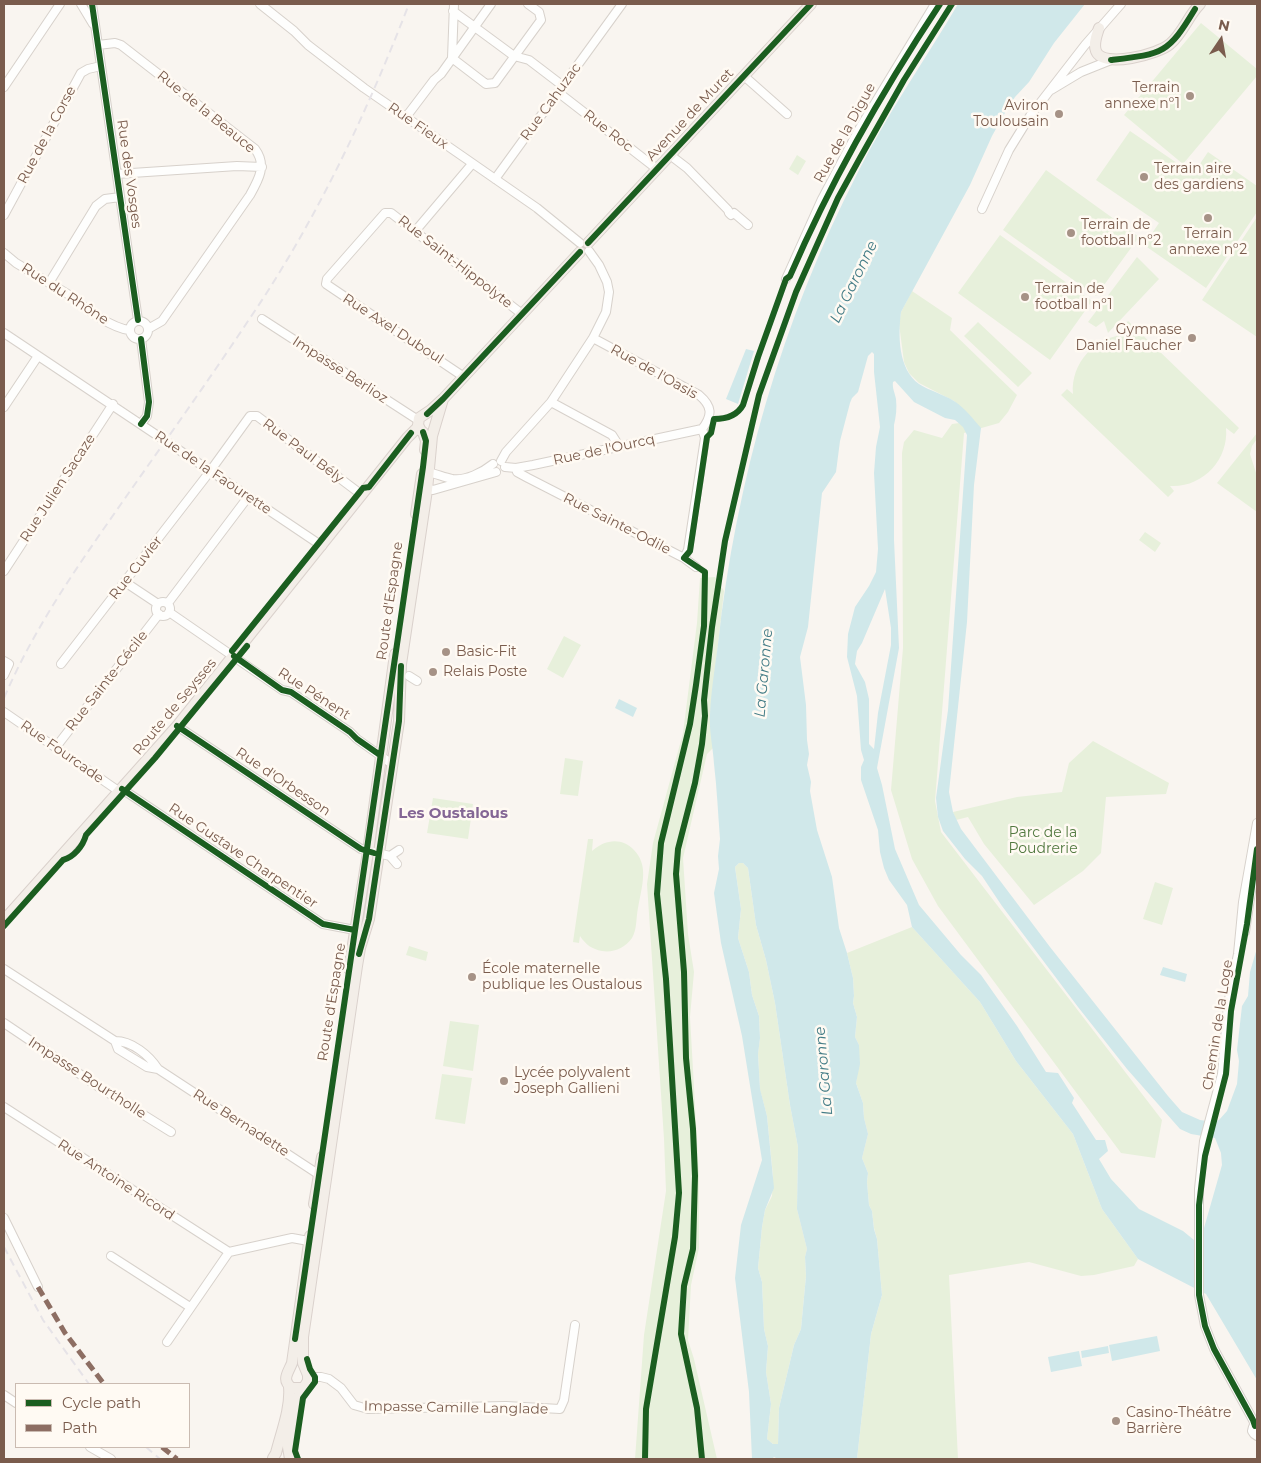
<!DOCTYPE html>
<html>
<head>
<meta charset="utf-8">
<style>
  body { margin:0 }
  #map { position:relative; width:1261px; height:1463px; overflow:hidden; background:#f9f5f0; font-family:Montserrat,sans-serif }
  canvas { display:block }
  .frame { position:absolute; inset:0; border:5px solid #7a5c4d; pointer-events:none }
  .legend { position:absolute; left:15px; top:1383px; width:175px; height:65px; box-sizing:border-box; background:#fffaf3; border:1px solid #cabbb1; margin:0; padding:6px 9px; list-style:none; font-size:15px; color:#7a5c4d }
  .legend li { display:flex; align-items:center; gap:10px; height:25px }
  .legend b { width:25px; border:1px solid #cabbb1 }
  .north { position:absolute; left:1196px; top:15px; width:50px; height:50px; -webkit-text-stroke:4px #fffaf3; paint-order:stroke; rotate:12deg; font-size:14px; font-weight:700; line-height:20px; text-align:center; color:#7a5c4d }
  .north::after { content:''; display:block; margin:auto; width:18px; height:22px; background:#7a5c4d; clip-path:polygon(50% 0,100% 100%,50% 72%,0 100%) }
</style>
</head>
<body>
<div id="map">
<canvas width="1261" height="1463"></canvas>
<div class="frame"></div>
<ul class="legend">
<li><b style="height:6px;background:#1b5e20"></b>Cycle path</li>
<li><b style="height:6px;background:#8d6e63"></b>Path</li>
</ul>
<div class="north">N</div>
</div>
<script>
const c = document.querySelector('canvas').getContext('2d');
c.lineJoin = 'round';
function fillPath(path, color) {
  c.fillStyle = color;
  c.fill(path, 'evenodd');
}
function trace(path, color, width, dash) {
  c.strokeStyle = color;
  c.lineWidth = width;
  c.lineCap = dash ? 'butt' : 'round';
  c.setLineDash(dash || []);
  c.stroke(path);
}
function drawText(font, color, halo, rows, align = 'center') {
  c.font = font + ' Montserrat,sans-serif';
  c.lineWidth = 5;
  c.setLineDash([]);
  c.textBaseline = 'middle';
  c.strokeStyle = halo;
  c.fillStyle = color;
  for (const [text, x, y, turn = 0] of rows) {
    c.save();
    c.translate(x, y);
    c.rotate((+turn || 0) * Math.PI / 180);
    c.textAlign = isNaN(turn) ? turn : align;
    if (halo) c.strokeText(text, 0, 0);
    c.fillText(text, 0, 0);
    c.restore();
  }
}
fillPath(new Path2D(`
  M1201,23L1257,69V76L1183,164L1124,115Z
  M1130,131L1193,174L1208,152L1257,186V212L1206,288L1144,245L1159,223L1096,180Z
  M797,155L806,161L798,175L789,169Z
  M1046,170L1139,237L1096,296L1003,230Z
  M1257,217V337L1202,300Z
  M1000,235L1092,301L1050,360L958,293Z
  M1137,257L1159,279L1108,333L1104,321L1096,327L1088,322Z
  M912,291L952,318L950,330L1017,395L1008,412L999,423L964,433L935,801L941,832L1162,1120L1155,1158L1121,1153L938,906L912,859L891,790L903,648L902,453L904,442L914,430L942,438L952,424L974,421L954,401L919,383L909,373L904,362L899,324L901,312Z
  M1128,321L1239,428L1234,434L1226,428C1229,460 1202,488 1170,486L1174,491L1168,497L1061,395L1067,389L1073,394C1070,362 1098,333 1130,335L1122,328Z
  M978,322L1032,373L1018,387L964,336Z
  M1257,433V439L1252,446L1250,454L1257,476V512L1217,483Z
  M1145,532L1161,543L1155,552L1139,540Z
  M715,577L724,591L710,717L713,748L707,754L683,858L688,934L694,972L690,1017L699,1175V1248L691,1285L688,1340L694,1359L717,1459H635L644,1335L666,1191L664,1139L647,884L653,843L683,733L697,623L700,578Z
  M564,636L581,645L563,678L547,669Z
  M1093,741L1169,783L1166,794L1106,797L1101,853L1083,871L1034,905L984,844L968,817L956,820L953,812L1017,797L1062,792L1069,763Z
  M565,758L583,761L578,796L560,794Z
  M433,798L473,804L468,839L427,833Z
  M588,839H593L592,851C597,847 602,843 609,842C626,838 642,853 643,870C644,882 640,896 638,908C636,918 637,930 632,938C625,948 613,953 602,951C592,949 586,945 580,936L579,943L573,942Z
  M739,863H743L748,868L756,925L766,960L775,1003L790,1105L798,1147L797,1209L807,1249L805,1257L806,1276L801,1329L794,1345L779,1408L778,1444H773L767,1439L771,1404L766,1372L768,1346L764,1329L762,1282L758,1268L762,1227L765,1210L772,1196L773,1176L767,1116L760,1090L758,1054L760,1038L759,1016L752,995L749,972L738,938L741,909L735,867Z
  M1155,882L1173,888L1162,925L1143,919Z
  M912,927L980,1002L1016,1061L1073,1134L1102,1209L1138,1259L1134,1266L1094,1275L1081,1276L1029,1262L949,1275L958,1459H857L871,1334L882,1295L877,1239L874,1228L872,1211L869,1205L867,1182L868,1173L862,1158L868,1134L864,1118L863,1103L856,1083L859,1045L855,1037L857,1017L853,1003L854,996L853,978L847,953Z
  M409,946L428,952L426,961L406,955Z
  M450,1021L479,1025L473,1071L443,1066Z
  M442,1074L472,1078L465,1124L435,1119Z`), '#e7f0db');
fillPath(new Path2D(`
  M958,4H1085L1054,43L1029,82L1015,97L1006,111L992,136L970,185L901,312C898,335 898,369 919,384C930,391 943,394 954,401C965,408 973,419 981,428L974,485L967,622L949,792L953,812L961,829L1050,947L1168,1096L1182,1112L1200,1120L1214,1122L1219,1120L1227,1111L1237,1084L1239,1061L1237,1050L1242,1006L1248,996L1250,972L1257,948V1380L1206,1294L1138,1259L1102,1209L1073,1134L1016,1061L980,1002L912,927L907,905L889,880L884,868L880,852L878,830L861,780V767L864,760L861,750L857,696L847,657L848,634L855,607L869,586L876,572L878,549L874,473L876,447L880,427L874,372V354L872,352L868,356L858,392L852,398L850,403L840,441L836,472L822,493L808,627L800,657L806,705L807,740L809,754L807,765L811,782L810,791L817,830L832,877L839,928L847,953L853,978L854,996L853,1003L857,1017L855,1037L859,1045L860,1064L856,1083L863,1103L864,1118L868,1134L862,1158L868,1173L867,1182L869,1205L872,1211L874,1229L877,1239L882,1295L871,1334L857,1459H778L774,1457L772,1459H752L749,1392L735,1278L741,1225L762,1160L742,1036L721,943L714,893L719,869L718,856L720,839C718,814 717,789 714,764C713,748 709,731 710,715C711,691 715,668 718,644C736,480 782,320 858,172C887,114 925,60 958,4ZM895,381L914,402L945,418L955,420L963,427L967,435L948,710L936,798L938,817L943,831L965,859L982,876L1002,906L1078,1007L1127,1069L1180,1129L1191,1134L1215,1138L1221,1153L1222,1165L1204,1228L1194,1240L1183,1231L1139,1209L1111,1179L1099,1159L1108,1151L1105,1140H1096L1072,1103L1074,1098L1058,1073L1046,1072L1017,1026L981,975L961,955L919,905L895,849L882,785L877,768L899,648L894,540V425C896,417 897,408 896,399C895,393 892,388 893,382ZM885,589L891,628V645L878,713L874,749L869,744V699L865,682L855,664L857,651L862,643ZM739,863H743L748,868L756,925L766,960L775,1003L790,1105L798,1147L797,1209L807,1249L805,1257L806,1276L801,1329L794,1345L779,1408L778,1444H773L767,1439L771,1404L766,1372L768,1346L764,1329L762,1282L758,1268L762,1227L765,1210L774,1188L767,1116L760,1089L758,1054L760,1038L759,1016L752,995L749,972L738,938L741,909L735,867Z
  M746,349L754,351L738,404L726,399Z
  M619,699L637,708L633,717L615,708Z
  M1163,967L1187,974L1185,982L1160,975Z
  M1157,1336L1160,1351L1112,1361L1109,1345Z
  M1108,1346L1109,1353L1082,1358L1081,1351Z
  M1079,1351L1082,1366L1051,1372L1048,1357Z`), '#d0e8ea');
const minor = new Path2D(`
  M81,4L93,24
  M92,4L138,320
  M260,4L294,31L308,45L364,88L537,208L580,243
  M453,11L514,56L529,60L563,86
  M98,45L115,43L121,45L255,149C267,165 259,179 250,195L162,321L148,329
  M452,58L486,84L495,83L541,20L539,12L528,4
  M452,58L454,4
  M744,76L787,114
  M4,87L60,4
  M1051,90L1081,72L1111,60
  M559,93L657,169
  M406,117L434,80L441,74L491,4
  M670,155L687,168L728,210L729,213L731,215L734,213L748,225
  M117,174L237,166L262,167
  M495,179L622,4
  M982,209L1009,150L1030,116L1085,45L1121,4
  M4,215L81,73L88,69L101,66
  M417,229L472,164
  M4,253L16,263L76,299C87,311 113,328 129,330
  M786,279L822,199L858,131L935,4
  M49,283L96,206L105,199L120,197
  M262,319L418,420
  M130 330a9 9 0 1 1 18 0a9 9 0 1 1-18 0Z
  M4,333C110,403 216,475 322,546
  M593,338L699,395C712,406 713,415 702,429
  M141,339L149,402L147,416L141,424
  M464,377L326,284L327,279L385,213H391L522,314
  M551,402L612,435L619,446
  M4,407L38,356
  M501,461L506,452L551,402L593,338L606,312L609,292L607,282L599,265L589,251
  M505,467L516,468L533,465L702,429
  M516,468L517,472L528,478L684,558L696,567
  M425,473L428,472C436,474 444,477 452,479C466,481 483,472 493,464
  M424,488L433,490L496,472
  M684,558L688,550L705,438L702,429
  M4,571L113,404
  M125,582L158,604
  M156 609a7 7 0 1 1 14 0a7 7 0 1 1-14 0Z
  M168,603L248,497
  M169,612L282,690L291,692L350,732L357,739L392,764
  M4,661L9,664L4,675
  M61,664L208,474L250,416H257L362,495
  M409,676L417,681
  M4,712L120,792
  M177,726L361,849L390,856L397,864
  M56,747L159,614
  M122,789L323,924L355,930
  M390,856L399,850
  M1245,932L1255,865
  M4,969L115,1041C132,1041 149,1055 158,1069
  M4,1023L102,1089L171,1132
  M115,1041L118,1049L147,1067L158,1069L318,1174L323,1175
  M4,1107L229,1252
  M4,1218L38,1287
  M229,1252L292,1238L314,1242
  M111,1256L190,1307
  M167,1342L229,1252
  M308,1377H321L329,1379L341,1388L354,1405L368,1409L506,1406L560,1409L564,1400L575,1325
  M4,1395L16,1403
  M1257,1425L1253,1427L1252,1431L1254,1434L1257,1436
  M1255,1426L1253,1420L1214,1349L1205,1326L1199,1295V1189L1204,1141L1222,1074L1228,1004L1238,954L1243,902L1257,823
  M90,1447L111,1459`);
const major = new Path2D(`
  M1099,28C1097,35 1093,43 1096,51C1103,69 1159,54 1170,44C1183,33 1188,16 1200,4
  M588,243L811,4
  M421,431L418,425L419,418L431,410L443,399L580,252
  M423,432L426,441L425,450
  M416,514L422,474
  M4,920L177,726L407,438L418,427
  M349,969L368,852L395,654
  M314,1204L322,1157
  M302,1388H292C281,1380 288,1373 292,1363L310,1236
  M273,1458L276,1453C281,1433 291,1408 289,1387
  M290,1459L288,1447L298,1397L308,1381V1375L303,1363V1337L357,966L360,948L369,919L399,721L401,664L427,490L432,436L443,399`);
trace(minor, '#d7d1cb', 10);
trace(major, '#dad1cc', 12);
trace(minor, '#fefefd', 8);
trace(major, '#f3eee8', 10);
trace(new Path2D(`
  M4,698C34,628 77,567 121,504C163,444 207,383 248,321C315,223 366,115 409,4
  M4,1247L43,1320L89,1384
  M146,1447L160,1459`), '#e6e3e7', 2, [8, 5]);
trace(new Path2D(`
  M415,231L417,229
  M38,1287L65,1333L104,1384
  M162,1447L177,1459`), '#8d6e63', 5, [10, 5]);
trace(new Path2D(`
  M92,4L138,320
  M1111,60C1163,54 1168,54 1195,9
  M588,243L811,4
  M141,339L149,402L147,416L141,424
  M427,414L443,399L580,252
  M369,487L411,433
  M232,651L359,493L363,488L369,487
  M234,656L282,690L291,692L350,732L357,739L380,755
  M177,726L361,849L374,853
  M122,789L323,924L355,930
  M4,926L63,860C74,857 83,846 86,835L155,758L247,646
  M359,954L369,919L399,721L401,666
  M295,1339L423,467L426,441L423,432
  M1255,1426L1253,1420L1214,1349L1205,1326L1199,1295V1205L1205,1156L1226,1074L1231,1011L1247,924L1257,849
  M298,1459L295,1451L303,1398L315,1382V1377L310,1369L307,1359
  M645,1459L646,1409L675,1237L679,1193L666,979L657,894L661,843L690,724L696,685L704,626L705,572L684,558L690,551L707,437L711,433L714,419C726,419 737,416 743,405L758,357L786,279L790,276C831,181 883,90 940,4
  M702,1459L697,1408L681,1334L684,1286L693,1249L695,1176L693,1129L686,1058L684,972L676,874L678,849L695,783L702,744L705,716L704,700L712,627L725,541L759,395L796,292L838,198L860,158L904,80L952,4`), '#1b5e20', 6);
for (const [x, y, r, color] of [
  [1190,96,5,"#a69286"],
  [1059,114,5,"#a69286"],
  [1144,177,5,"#a69286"],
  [1208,218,5,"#a69286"],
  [1071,233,5,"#a69286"],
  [1025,297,5,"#a69286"],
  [1192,338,5,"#a69286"],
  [446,652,5,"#a69286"],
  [433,672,5,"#a69286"],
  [472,977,5,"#a69286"],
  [504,1081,5,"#a69286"],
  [1116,1421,5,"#a69286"]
]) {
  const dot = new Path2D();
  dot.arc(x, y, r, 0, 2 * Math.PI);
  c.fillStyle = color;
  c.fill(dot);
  trace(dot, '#fffaf3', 2);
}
drawText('14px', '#7a5c4d', '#fffaf3', [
  ["Terrain",1180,88,"right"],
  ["annexe n°1",1180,104,"right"],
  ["Aviron",1049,106,"right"],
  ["Toulousain",1049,122,"right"],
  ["Terrain aire",1154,169],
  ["des gardiens",1154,185],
  ["Terrain de",1081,225],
  ["football n°2",1081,241],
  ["Terrain",1208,234,"center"],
  ["annexe n°2",1208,250,"center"],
  ["Terrain de",1035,289],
  ["football n°1",1035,305],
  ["Gymnase",1182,330,"right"],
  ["Daniel Faucher",1182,346,"right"],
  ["Basic-Fit",456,652],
  ["Relais Poste",443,672],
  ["École maternelle",482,969],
  ["publique les Oustalous",482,985],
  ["Lycée polyvalent",514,1073],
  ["Joseph Gallieni",514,1089],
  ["Casino-Théâtre",1126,1413],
  ["Barrière",1126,1429]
], 'left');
drawText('14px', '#7a5c4d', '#fffaf3', [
  ["Rue Cahuzac",551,102,-54],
  ["Rue de la Beauce",206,112,39],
  ["Avenue de Muret",690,115,-47],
  ["Rue Fieux",418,126,35],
  ["Rue Roc",608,131,38],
  ["Rue de la Digue",845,133,-61],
  ["Rue de la Corse",47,135,-62],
  ["Rue des Vosges",129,174,82],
  ["Rue Saint-Hippolyte",455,262,38],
  ["Rue du Rhône",65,294,33],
  ["Rue Axel Duboul",393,329,33],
  ["Impasse Berlioz",340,370,33],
  ["Rue de l'Oasis",654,372,29],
  ["Rue de l'Ourcq",604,450,-12],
  ["Rue Paul Bély",303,451,37],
  ["Rue de la Faourette",213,473,34],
  ["Rue Julien Sacaze",58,488,-57],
  ["Rue Sainte-Odile",617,524,27],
  ["Rue Cuvier",136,568,-52],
  ["Route d'Espagne",390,601,-82],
  ["Rue Sainte-Cécile",107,681,-52],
  ["Rue Pénent",314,694,33],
  ["Route de Seysses",175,707,-50],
  ["Rue Fourcade",62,752,35],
  ["Rue d'Orbesson",283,782,34],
  ["Rue Gustave Charpentier",243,856,34],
  ["Route d'Espagne",332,1002,-81],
  ["Chemin de la Loge",1218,1025,-81],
  ["Impasse Bourtholle",87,1078,33],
  ["Rue Bernadette",241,1123,33],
  ["Rue Antoine Ricord",116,1180,33],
  ["Impasse Camille Langlade",456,1408,1]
]);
drawText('14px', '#537a41', '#fffaf3', [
  ["Parc de la",1043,833],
  ["Poudrerie",1043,849]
]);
drawText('italic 15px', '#437c86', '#fffaf3', [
  ["La Garonne",854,282,-64],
  ["La Garonne",764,673,-85],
  ["La Garonne",824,1071,-95]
]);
drawText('bold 15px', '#846695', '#fffaf3', [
  ["Les Oustalous",453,814]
]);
</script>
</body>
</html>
